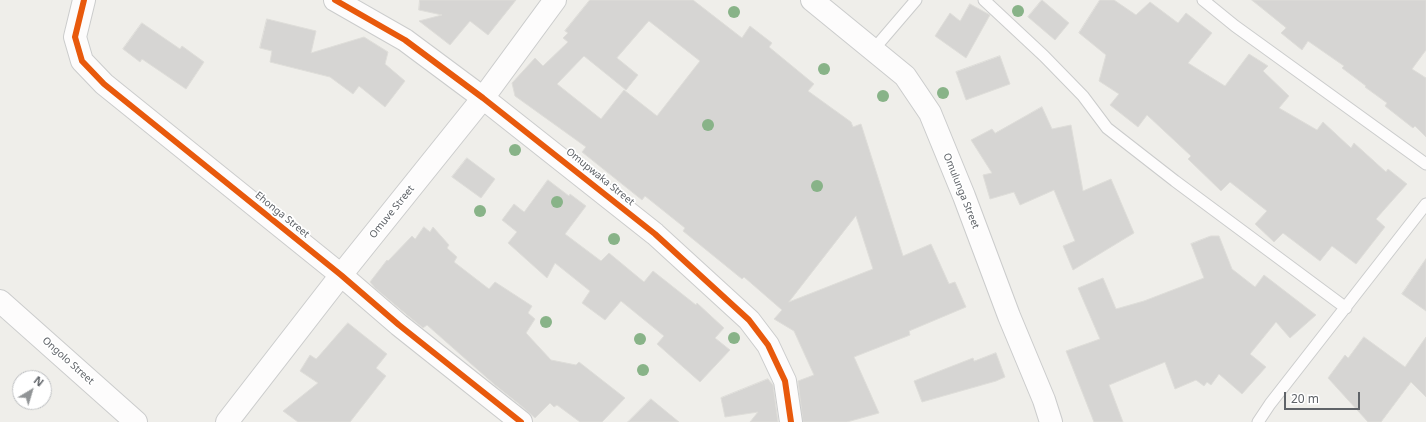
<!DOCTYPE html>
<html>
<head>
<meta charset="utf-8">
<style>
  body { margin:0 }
  #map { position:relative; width:1426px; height:422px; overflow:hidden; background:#efeeea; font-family:"Noto Sans",sans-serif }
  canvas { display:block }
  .north { position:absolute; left:12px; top:370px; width:40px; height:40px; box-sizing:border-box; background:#fff; border:1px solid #bfc1c3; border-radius:50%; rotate:38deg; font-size:11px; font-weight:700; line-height:16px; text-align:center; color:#5f6368 }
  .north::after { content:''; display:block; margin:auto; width:14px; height:18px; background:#919496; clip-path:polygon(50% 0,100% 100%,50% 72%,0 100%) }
  .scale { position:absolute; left:1284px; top:392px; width:76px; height:18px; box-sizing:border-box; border:2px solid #5f6368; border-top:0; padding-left:5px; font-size:12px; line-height:14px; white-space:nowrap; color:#5f6368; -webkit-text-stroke:3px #fff; paint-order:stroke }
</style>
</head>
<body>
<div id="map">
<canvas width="1426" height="422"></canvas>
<div class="north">N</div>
<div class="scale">20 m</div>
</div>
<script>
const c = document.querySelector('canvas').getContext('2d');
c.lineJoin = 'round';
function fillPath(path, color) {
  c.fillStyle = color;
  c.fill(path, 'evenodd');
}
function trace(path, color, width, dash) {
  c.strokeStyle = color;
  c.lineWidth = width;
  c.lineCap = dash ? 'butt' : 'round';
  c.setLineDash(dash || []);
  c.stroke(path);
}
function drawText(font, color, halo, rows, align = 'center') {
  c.font = font + ' "Noto Sans",sans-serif';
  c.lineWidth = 3.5;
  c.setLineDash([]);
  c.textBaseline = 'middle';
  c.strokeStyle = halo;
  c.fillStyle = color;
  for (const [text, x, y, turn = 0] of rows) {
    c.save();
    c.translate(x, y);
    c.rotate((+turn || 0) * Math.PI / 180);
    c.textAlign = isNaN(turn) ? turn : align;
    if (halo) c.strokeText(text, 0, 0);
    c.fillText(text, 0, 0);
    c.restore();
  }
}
const building = new Path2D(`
  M420,0H516L488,35L470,21L450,45L419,21L442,15L419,10Z
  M590,0H693L742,38L750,26L772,43L769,47L814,84L808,91L851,122L853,127L861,124L903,256L931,244L949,284L955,282L966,307L909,331L910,335L854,357L879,413L847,422H803L798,381L814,375L794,331L774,319L782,310L744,277L742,279L683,231L685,228L645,196L642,200L582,152L586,147L515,96L512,83L535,58L543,66L568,42L563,38L568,33L565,31ZM649,21L700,61L657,116L624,90L601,119L557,84L584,56L626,90L638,75L617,58ZM856,216L873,269L789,302Z
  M1042,0L1069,23L1055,40L1028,17Z
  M1100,0H1114L1136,15L1150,2L1178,23L1186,13L1212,33L1188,63L1225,86L1249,54L1268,66L1263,71L1289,96L1279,108L1317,130L1323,122L1351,148L1354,143L1386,172L1388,169L1407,184L1376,219L1385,227L1356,264L1332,246L1320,261L1283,233L1274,242L1255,224L1267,211L1230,182L1221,191L1188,159L1191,156L1147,115L1138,127L1110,105L1119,94L1099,81L1106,55L1079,33Z
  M1252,0H1426V50L1412,69L1426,78V137L1415,126L1413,128L1385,106L1387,103L1365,87L1366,86L1342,68L1344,66L1308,41L1302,50L1281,33L1286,28Z
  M970,4L990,15L966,58L935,36L950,13L960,21Z
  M267,19L316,31L311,53L364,37L388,52L385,64L405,81L385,107L359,86L353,94L330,77L270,62L272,51L260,48Z
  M142,23L180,49L182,46L204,62L186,89L142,59L140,62L123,49Z
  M1000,56L1010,84L966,100L956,72Z
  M1042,107L1052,129L1071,125L1083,191L1111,179L1134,233L1073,270L1063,246L1075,241L1054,190L1020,205L1014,192L990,199L983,175L992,173L971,140L992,129L995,133Z
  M467,158L495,179L481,198L452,177Z
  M548,180L569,196L570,194L586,206L565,234L601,261L609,253L644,282L653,271L696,305L697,303L724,328L715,338L730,350L700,382L657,344L664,336L621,301L605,320L582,303L590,291L555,263L547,278L508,243L517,232L502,220L514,204L524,212Z
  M424,227L430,232L433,227L449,245L447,248L457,257L454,262L489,289L495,282L532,306L528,313L535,319L526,333L551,360L576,365L579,362L625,398L602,422H580L557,405L554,407L550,403L535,418L519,404L495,385L427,325L423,328L407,315L375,288L370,282L387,260L388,261L412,236L415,239Z
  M1211,236H1219L1232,269L1255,287L1264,275L1316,315L1290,338L1276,322L1250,354L1266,367L1242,394L1219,374L1211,385L1207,382L1204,386L1196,380L1175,389L1165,362L1109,385L1123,422H1094L1066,351L1100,339L1078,288L1103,278L1116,309L1144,301L1204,278L1191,244Z
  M1426,259V311L1402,294Z
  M348,323L387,354L376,368L386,376L350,422H298L283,411L318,383L300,371L310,355L316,359Z
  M1364,337L1405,367L1426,337V397L1411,382L1381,422H1368L1328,378L1345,355L1348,358Z
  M996,353L1005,377L996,381L922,402L914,381L973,358L974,361Z
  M768,379L773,385L778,422H750L758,412L725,417L721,398Z
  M651,399L679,422H628Z`);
fillPath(building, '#d6d5d3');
trace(building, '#deddd9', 1);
const lane = new Path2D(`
  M984,0L1044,56L1083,96L1107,128L1175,181L1346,308
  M1203,0L1235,26L1426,164
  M874,49L916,0
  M1258,422L1270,404L1426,204`);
const street = new Path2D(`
  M84,0L75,37L82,61L104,84L341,275L399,325L521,422
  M335,0L405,40L483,98L655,234L749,320L768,345L785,381L791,422
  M812,0L905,76L930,113L964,196L1009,316L1044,400L1051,422
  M0,301L136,422
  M227,422L341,275L483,98L555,0`);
trace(lane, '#cbcccc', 13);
trace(street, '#cbcccc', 24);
trace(lane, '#fdfcfc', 11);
trace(street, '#fdfcfc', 22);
trace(new Path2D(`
  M84,0L75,37L82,61L104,84L341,275L399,325L521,422
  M335,0L405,40L483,98L655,234L749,320L768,345L785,381L791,422`), '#e8590c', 6);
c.fillStyle = '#88b388';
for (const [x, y] of [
  [1018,11],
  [734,12],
  [824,69],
  [943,93],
  [883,96],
  [708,125],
  [515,150],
  [817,186],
  [557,202],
  [480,211],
  [614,239],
  [546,322],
  [734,338],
  [640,339],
  [643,370]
]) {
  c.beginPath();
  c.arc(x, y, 6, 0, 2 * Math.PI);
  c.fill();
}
drawText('10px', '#5f6368', '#fff', [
  ["Omupwaka Street",600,177,39],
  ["Omulunga Street",961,191,68],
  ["Omuve Street",392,212,-51],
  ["Ehonga Street",282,215,39],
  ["Ongolo Street",68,361,42]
]);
</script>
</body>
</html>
